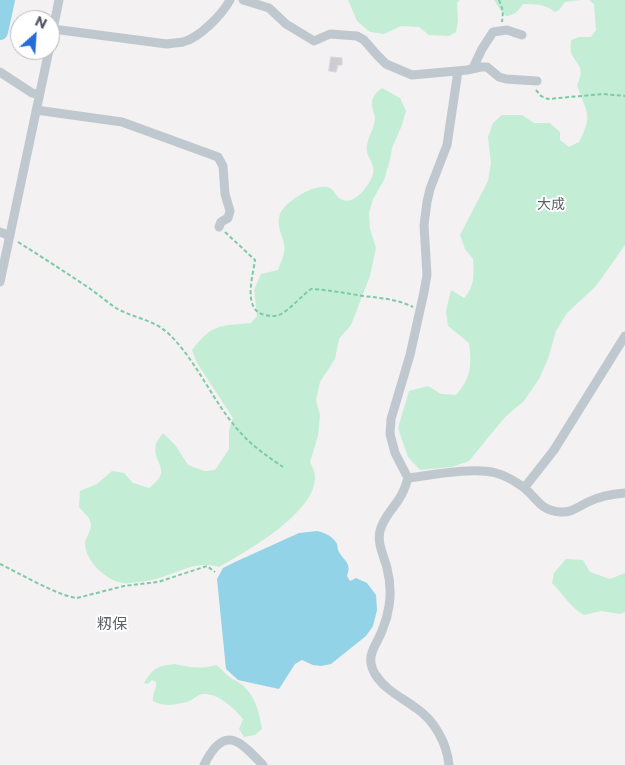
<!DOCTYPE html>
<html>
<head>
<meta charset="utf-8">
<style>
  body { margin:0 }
  #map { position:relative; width:625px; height:765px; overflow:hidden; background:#f3f1f1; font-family:Montserrat,sans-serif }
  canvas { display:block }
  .north { position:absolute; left:10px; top:10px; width:50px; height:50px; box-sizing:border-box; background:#fff; border:1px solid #b7babf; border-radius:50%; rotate:26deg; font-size:14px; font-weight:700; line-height:20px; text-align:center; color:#4a535e }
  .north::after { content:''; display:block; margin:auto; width:18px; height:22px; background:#236cdc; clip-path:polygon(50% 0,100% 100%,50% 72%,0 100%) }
</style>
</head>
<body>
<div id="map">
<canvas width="625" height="765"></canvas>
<div class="north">N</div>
</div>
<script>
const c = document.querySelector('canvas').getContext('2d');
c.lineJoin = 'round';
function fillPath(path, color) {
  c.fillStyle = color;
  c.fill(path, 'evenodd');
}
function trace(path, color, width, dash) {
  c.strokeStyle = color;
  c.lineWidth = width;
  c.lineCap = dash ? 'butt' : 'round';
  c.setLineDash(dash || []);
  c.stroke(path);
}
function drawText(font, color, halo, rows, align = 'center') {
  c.font = font + ' Montserrat,"Noto Sans JP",sans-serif';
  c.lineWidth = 4;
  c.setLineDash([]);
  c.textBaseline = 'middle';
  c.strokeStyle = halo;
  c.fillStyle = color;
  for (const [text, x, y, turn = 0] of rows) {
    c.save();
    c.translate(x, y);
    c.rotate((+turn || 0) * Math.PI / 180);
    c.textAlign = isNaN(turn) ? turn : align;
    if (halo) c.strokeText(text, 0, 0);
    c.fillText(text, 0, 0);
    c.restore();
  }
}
fillPath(new Path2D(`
  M348,0H460L457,3L458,21L456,32L449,36L429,35L419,27L401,26L384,34L370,32L357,21Z
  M494,0H581L565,2L559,10L555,12C545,4 536,4 523,4C518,11 515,15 506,16L501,11Z
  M589,0H625V245L596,286L567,313L556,331L548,359L539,379L524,401L505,417L469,461L452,467L420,470L408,457L398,428L409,391L428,386L441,394L456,395C471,378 472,365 469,343L448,326L446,311L451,290L464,298C475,287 474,273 473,259L465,249L460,235L488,181L491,163L488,137L493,123L502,115H522L534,123H550L560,132V140L569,147L579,142C594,113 586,113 577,85C586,66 577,67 571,52C570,48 571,44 571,40L579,37H591L596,30L594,4Z
  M382,88L400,98L406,111L402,125L392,148L390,160L384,180L373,199L369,213L370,229L376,248L370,276L351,325L339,339L335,359L320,382L316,400L320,415L318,436L310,462C312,466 315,472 315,476C317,512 246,552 219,567C195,560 178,573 156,579C148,581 138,582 130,583C111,586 86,563 85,544C85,538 91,532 91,525C91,518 83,512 79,507L80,491L97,484L112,471L124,473L133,483L149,488C175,469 151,464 156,444C157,441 161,436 163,433L176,446L188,465L204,471L215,470L229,449V431L233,418L197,363L192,350C212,324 219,326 251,323L257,316L254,290L261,274L278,270C281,262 286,252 284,244C282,234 276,225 280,214C285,201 314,184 327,187C333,188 334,193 338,197C352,209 367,188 372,177C377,167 369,160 367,152C365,140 375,129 375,118C375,113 371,108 372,103C372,96 377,92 382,88Z
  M566,559L583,560L590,572L610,579L625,573V612L620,614L601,611L584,615C569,606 564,595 552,583L554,573Z
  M175,664C190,668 201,669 216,665C221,668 224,672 228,676C232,679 237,681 241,684C256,696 259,712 262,729L255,735L244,737L239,729L243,719C235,709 218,693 204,694C198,694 193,700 187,702C175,705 163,707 153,701C152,693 157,689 156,682L152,680L148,684L144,683C153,668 157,666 175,664Z`), '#c3eed5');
fillPath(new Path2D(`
  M317,531C325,533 333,536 337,544C338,547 337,548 339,552C344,561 352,563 347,576L350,581L356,578L367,583L376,595L377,610L373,626L366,636L331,664L321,666L313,665L302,660L295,664L279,689L238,680L226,669L217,579L223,568L235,562L299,533Z`), '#92d3e8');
trace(new Path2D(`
  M0,32L7,0`), '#92d3e8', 16);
const building = new Path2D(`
  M331,57L342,58V65H338L336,72L329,71Z`);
fillPath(building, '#cbcdd3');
trace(building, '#d5d7dc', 1);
trace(new Path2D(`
  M499,0L503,11L502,22
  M536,90L541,96L548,99L603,94L625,96
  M225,232L255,260C253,276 242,310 265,315C271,316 276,317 281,314C292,308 301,296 311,289C329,290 345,293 363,296C380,298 397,299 413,307
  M18,242C42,257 65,272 89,288C98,294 107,302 116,308C135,319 154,319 170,335C198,363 213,402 239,431C252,446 267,456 283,467
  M0,564C19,573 58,596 77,598L124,586L158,582L207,566L215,572`), '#7ccaa7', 2, [4, 2.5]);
trace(new Path2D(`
  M243,0L269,8L286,24L314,41L330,34L357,36L364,40L377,55L386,64L412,75L467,70L481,67H487L499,77L506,79L537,81
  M53,29L167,44C172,43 178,43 183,42C199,38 222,15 230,0
  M50,44L59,0
  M473,68L482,49L493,32L507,30L522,35
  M0,72L32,93L39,95
  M36,110L122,122L218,157L223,166L225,194L230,211L228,218L221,222L219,227
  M0,232L10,236
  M0,282L49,50
  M408,478C432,475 473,467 496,473C503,475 511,479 517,483C536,493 536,510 560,512C571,513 578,507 588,502C600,496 612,494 625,493
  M525,487L554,450L625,336
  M204,765C224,724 239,740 263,765
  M449,765C447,743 434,720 416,708C401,697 385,690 375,674C364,655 377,646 383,628C386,621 388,613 389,606C391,594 390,580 387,568C384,556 377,544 380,531C383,518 392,510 399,499C404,492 406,485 408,478L395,453L390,434L391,419L410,355L424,292L427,275L424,225L427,202L430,189L447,145L458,71`), '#c0c8cf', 9);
drawText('14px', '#5e6166', '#fff', [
  ["大成",551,205]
]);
drawText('15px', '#5e6166', '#fff', [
  ["籾保",112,625]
]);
</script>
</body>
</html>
